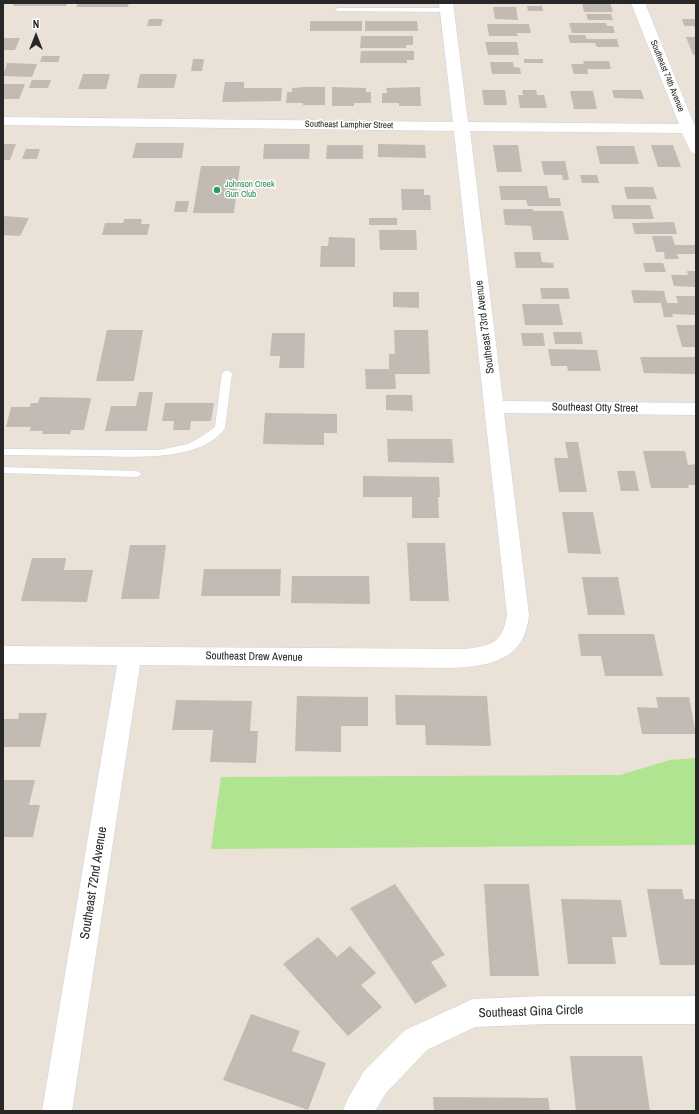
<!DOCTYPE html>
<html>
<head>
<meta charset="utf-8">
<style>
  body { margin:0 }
  #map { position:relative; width:699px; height:1114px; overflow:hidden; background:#eae1d7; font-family:"Archivo Narrow",sans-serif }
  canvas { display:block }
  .frame { position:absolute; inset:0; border:4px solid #272727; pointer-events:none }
  .north { position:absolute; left:16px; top:16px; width:40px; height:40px; -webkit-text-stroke:3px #fff; paint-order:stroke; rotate:0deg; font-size:11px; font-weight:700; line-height:16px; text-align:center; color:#272727 }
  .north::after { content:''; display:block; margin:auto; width:14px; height:18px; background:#272727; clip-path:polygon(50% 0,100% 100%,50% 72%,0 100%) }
</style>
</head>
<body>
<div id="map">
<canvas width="699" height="1114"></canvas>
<div class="frame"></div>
<div class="north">N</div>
</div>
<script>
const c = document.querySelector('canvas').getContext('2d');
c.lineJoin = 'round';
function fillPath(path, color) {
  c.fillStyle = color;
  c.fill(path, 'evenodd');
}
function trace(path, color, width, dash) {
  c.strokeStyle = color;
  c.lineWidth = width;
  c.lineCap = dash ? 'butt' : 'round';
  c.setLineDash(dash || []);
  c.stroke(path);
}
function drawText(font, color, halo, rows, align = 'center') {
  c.font = font + ' "Archivo Narrow",sans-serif';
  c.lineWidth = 3;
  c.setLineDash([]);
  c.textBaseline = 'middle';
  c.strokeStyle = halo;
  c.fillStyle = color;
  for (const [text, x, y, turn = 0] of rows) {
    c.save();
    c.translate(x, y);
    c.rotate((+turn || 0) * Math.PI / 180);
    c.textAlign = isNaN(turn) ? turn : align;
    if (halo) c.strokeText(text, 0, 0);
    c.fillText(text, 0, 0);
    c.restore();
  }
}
fillPath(new Path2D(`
  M696,758V845L211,849L221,777L620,775L670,760Z`), '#b1e491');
fillPath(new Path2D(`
  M14,3H67L66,6H13Z
  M78,3H129L128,7H76Z
  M582,3H610L613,12H584Z
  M527,6H542L543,11H528Z
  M493,7H516L518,20L495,19Z
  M586,14H611L613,20H588Z
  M149,19H163L161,26H147Z
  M682,19H696V31L694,26H684Z
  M310,21H362V31H310Z
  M365,21H417L418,31H365Z
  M569,23H606L607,26H613L615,33H572Z
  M487,24H529L531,33H517L518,36H489Z
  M568,35H585L587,39H617L619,47H597L595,43H570Z
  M361,36H413V45H406V48H360Z
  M686,37H696V55H693Z
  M3,38H20L15,50H3Z
  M485,42H517L519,55H488Z
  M361,51H414V60H407V63H360Z
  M42,56H60L58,62H40Z
  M193,59H204L202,71H191Z
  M524,59H543V63H524Z
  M583,61H609L611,69H587L588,74H574L571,64H584Z
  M490,62H513L514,67L520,68L521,74H492Z
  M7,63L37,64L32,77L3,76Z
  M83,74H110L106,89H78Z
  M140,74H177L174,88H137Z
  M32,80H51L48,88H29Z
  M225,82H244V88H282L281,101L222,102Z
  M3,84H25L19,99H3Z
  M304,87H325V105H303V103H286L287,92H292V88Z
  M332,87L366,88V92H371V103H354V106H332Z
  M420,87L421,106H399V103H382V93H387L386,88Z
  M482,90H505L507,105H484Z
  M522,90H536L537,95H544L547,108H520L518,95H523Z
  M612,90H641L644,99L614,98Z
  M570,91H593L597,109H574Z
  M136,143H184L182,158H132Z
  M3,144H16L10,160H3Z
  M264,144H310L309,159H263Z
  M378,144L425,145L426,158L378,157Z
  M327,145H363V159H326Z
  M493,145H518L522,172H497Z
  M651,145H673L681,167H658Z
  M596,146H634L639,164H600Z
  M26,149H40L37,159H22Z
  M541,161H565L569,180H563L562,175H544Z
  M201,166H240L234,213H193Z
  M580,175H597L599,183H582Z
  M499,186H547L549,198H560L561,206H528L526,200H501Z
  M624,187H653L657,199H627Z
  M401,189H424V195H430L431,210H402Z
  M176,201H189L187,212H174Z
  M611,205H650L654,219H614Z
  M503,209H533V211H563L569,240H533L531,226L505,225Z
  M3,216L29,218L20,236L3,235Z
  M369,218H397V225H369Z
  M124,219H142L141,224H150L147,235H102L105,223H123Z
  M674,222L677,234H635L632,223Z
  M379,230H416L417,250H380Z
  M652,236H672L675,245H696V254H677L679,259H665L664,252H656Z
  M329,237L355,238V267H320L321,246H328Z
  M514,252H540L542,262L553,263L554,268H516Z
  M643,263H663L666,272H645Z
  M687,271H696V287L674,286L671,275H688Z
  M540,288H568L570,299H542Z
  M631,290L664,291L667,303H678L676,296H696V315L672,314L673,317H664L661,303H634Z
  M393,292H419V308L393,307Z
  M522,304H559L563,325H525Z
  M676,325H696V347H682Z
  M107,330H143L134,381H96Z
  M394,330H428L430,374H395L396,389H366L365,369H389V354H395Z
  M553,332H581L583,344H555Z
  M272,333H305L304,368H279L280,356H270Z
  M521,333H543L545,346H523Z
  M548,349L597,350L601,371H568L567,366H551Z
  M640,357H696V374L644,373Z
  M139,392H153L147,431H105L111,406H136Z
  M386,395H412L413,411L386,410Z
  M40,397L91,398L84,430H71L70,434H42L43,431H30L31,427H6L11,407H30L31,403H38Z
  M165,403H214L211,421H191L190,430H173L174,421H162Z
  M265,413L337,414V433H324V445L263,444Z
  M387,439H452L454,463L388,462Z
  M565,442H578L587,492H559L554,458H568Z
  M643,451H685L688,465L696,464V485H688L689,488H651Z
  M617,471H635L639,491H621Z
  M363,476L439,477L440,497H438L439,518H412V497H363Z
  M562,512H593L601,554L568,553Z
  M407,543H445L449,601H410Z
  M130,545H166L159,599H121Z
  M32,558H66L64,570H93L87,602L21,601Z
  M204,569H281L280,596H201Z
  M292,576H369L370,604L291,603Z
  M582,577H618L625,615H588Z
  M578,634H654L663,676H605L601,656H581Z
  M395,695L487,696L491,746L426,745L425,725H396Z
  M297,696L368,697V726H341V752L295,751Z
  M656,697H689L696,734H642L637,707L658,708Z
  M176,700L252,701L250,731H258L256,763L210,762L213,730H172Z
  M19,713H47L40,747H3V719H18Z
  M3,780H35L29,805H40L33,837H3Z
  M395,884L445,955L431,962L447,986L415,1004L350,908Z
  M484,884H529L539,976H490Z
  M647,889H682L684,899H696V965H660Z
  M561,899L621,900L627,937H612L616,964H568Z
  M318,937L337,957L350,946L376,973L361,985L382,1007L348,1036L283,964Z
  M251,1014L300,1031L292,1051L326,1063L308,1110L223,1080Z
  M570,1056H642L650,1111H576Z
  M433,1097L548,1098L550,1111H434Z`), '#c2bbb4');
const lane = new Path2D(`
  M338,8H447L450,10L447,12L336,11V9Z
  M227,370L232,373L225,428C200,464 127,456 89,456C60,456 32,455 3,455V449L159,450L188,444L201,437L215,427L222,373Z
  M3,467L137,471L142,474L137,477L3,473Z`);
const street = new Path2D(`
  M439,3H453L468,122L679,124L631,3H645L694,124H696V154L691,152L682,133L470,131L503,401L696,403V415L504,413L529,615C525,659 492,666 453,668L140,665L72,1111H42L117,665L3,664V646L465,649C491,646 503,643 507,615L454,131L3,125V117L453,122Z
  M544,996H696V1024H544L475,1027L427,1050L386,1093L375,1111H343L347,1100L364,1071L405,1030L473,999Z`);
trace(lane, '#cdd1e1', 1);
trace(street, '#cdd1e1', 1);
fillPath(lane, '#fff');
fillPath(street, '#fff');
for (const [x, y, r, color] of [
  [217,190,4,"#2e9e5b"]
]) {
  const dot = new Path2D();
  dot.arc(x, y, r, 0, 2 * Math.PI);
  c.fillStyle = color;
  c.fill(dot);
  trace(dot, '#fff', 1.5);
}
drawText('9px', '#272727', '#fff', [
  ["Southeast 74th Avenue",667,76,68],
  ["Southeast Lamphier Street",349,125,1]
]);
drawText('9px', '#27864d', '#fff', [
  ["Johnson Creek",225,185],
  ["Gun Club",225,195]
], 'left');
drawText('11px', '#272727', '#fff', [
  ["Southeast 73rd Avenue",485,327,-97],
  ["Southeast Otty Street",595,408,1],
  ["Southeast Drew Avenue",254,657,1]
]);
drawText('13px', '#272727', '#fff', [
  ["Southeast 72nd Avenue",94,883,-81],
  ["Southeast Gina Circle",531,1012,-2]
]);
</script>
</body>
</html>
